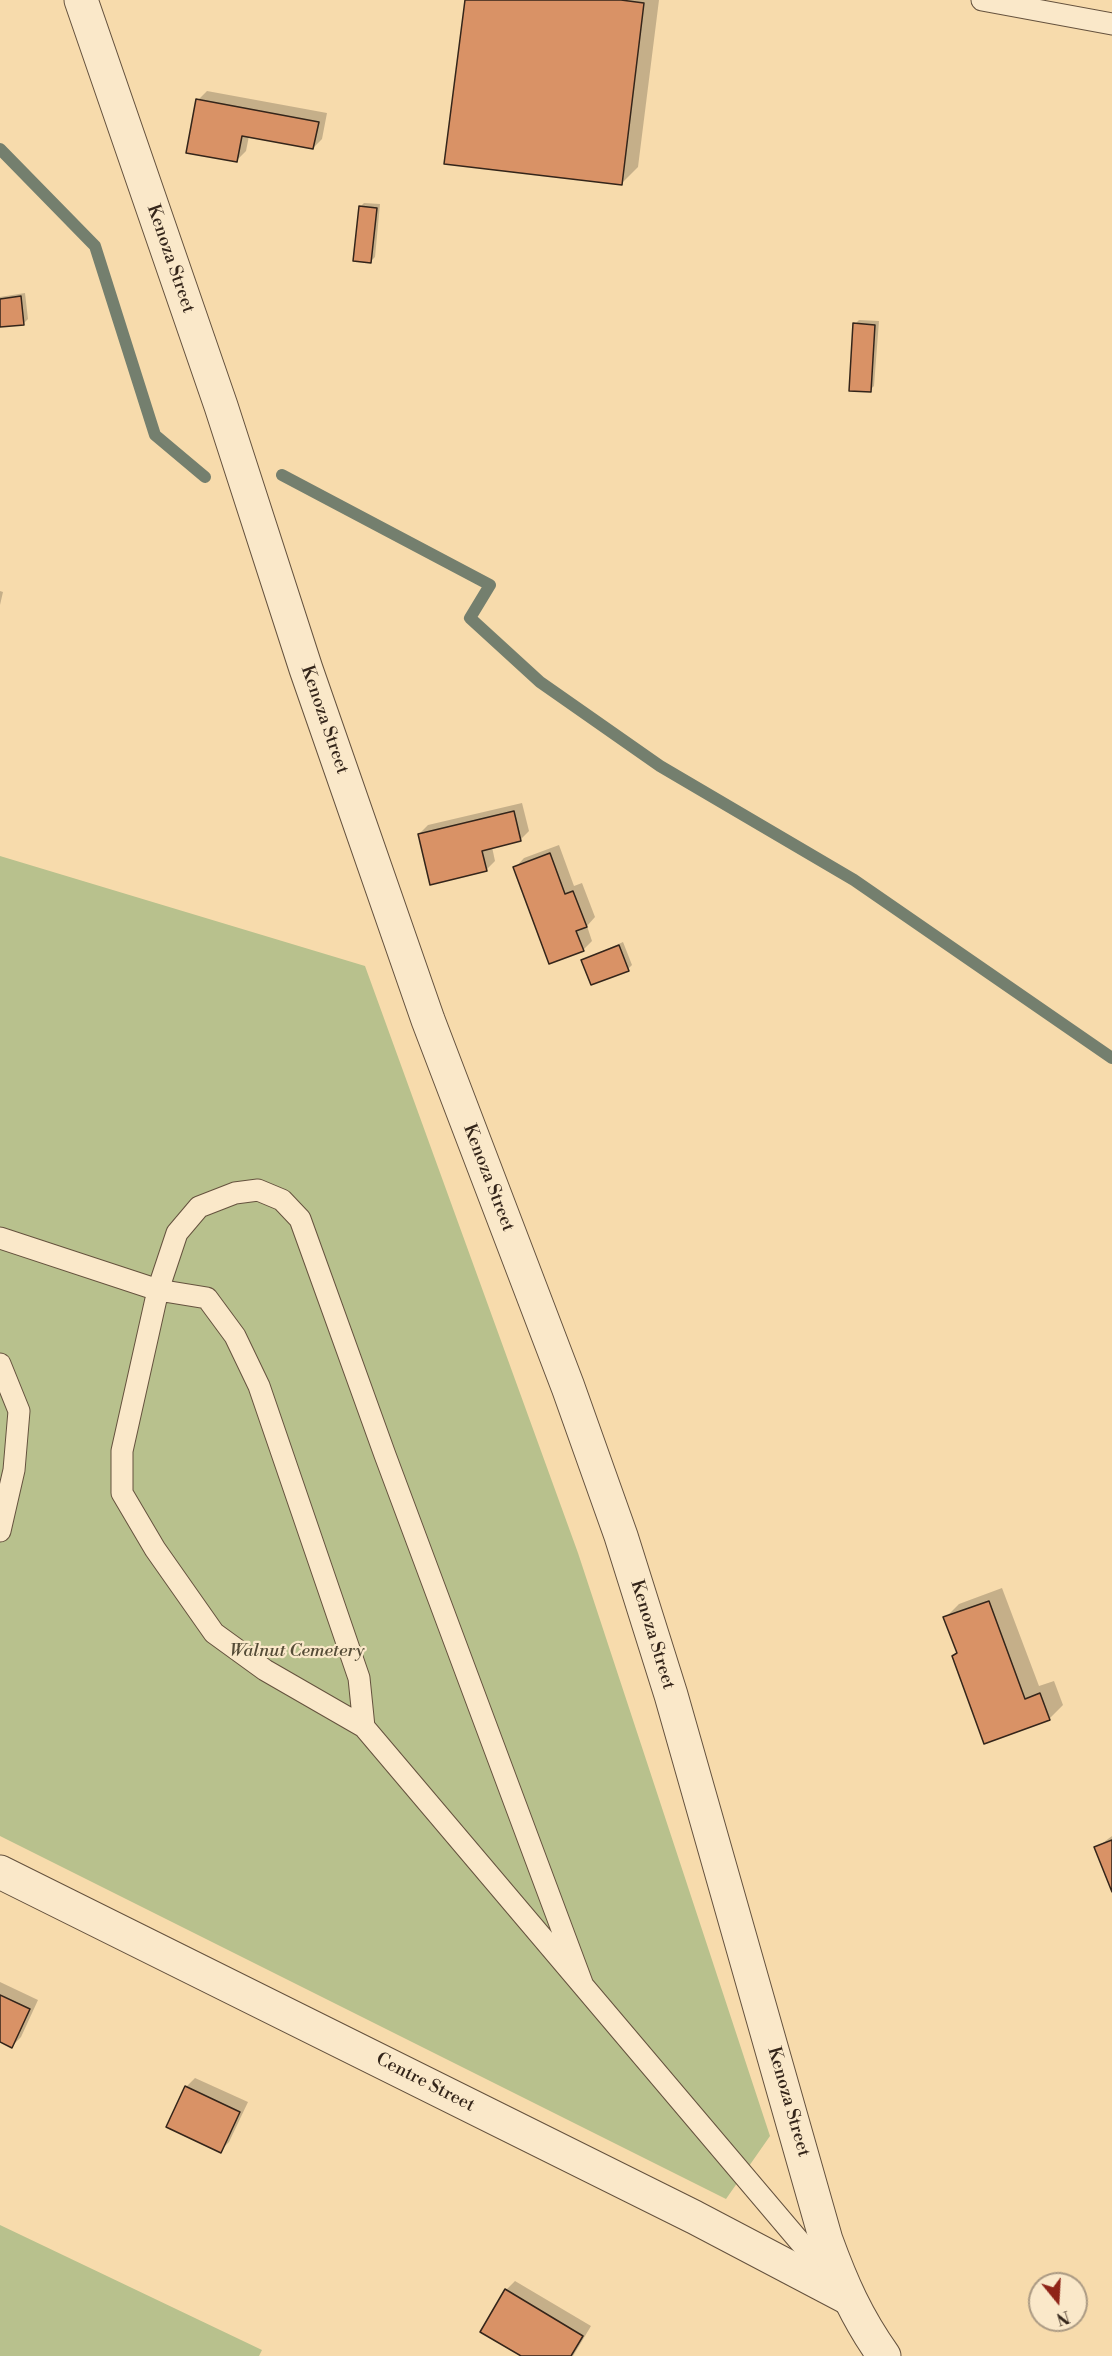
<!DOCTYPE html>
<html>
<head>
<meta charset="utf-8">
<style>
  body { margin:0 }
  #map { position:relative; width:1112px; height:2356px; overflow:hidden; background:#f7dbac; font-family:"Libre Bodoni",serif }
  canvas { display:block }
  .north { position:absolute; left:1028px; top:2272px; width:60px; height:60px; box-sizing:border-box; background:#fae8c9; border:2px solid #ab9a83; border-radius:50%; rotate:162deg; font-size:16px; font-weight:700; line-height:24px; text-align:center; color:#34251a }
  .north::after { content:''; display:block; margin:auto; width:21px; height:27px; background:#8f2418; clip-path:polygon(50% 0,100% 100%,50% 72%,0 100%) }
</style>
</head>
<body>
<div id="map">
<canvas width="1112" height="2356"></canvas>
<div class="north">N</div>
</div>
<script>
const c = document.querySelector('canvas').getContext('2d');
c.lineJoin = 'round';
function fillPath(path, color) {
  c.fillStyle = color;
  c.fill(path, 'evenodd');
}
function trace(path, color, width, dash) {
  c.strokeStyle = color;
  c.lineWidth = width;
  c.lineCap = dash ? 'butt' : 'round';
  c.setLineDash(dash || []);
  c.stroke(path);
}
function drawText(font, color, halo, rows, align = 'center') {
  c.font = font + ' "Libre Bodoni",serif';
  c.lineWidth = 4.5;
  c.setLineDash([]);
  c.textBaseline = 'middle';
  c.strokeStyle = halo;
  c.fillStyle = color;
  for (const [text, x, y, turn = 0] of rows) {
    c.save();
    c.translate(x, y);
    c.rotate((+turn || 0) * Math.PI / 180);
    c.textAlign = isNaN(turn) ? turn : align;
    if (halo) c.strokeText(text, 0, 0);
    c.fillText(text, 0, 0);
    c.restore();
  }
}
fillPath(new Path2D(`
  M0,856L365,966L578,1553L770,2136L726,2199L0,1836Z
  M0,2225L262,2350L259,2356H0Z`), '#b8c18d');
fillPath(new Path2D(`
  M466,0H659L638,167L621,184Z
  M207,91L327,113L322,139L313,148L249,136L246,151L237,160L198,100Z
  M364,203L380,204L375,257L371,261L360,207Z
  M25,293L28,319L24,323L0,326V297Z
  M859,320L879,321L874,386L870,390L855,324Z
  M0,591L3,592L0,605Z
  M522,803L529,831L520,840L492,847L495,861L486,870L419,834L428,825Z
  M559,845L574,886L582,883L595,917L587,926L592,941L583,950L515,868L524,858Z
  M623,942L632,965L628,969L583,960Z
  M1002,1588L1039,1686L1054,1681L1063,1705L1049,1719L953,1656L958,1652L945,1618L959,1604Z
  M1112,1836V1888L1096,1848Z
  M0,1982L38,2000L21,2037L12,2046L0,2040Z
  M195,2078L248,2102L229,2142L220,2151L168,2126L186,2087Z
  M515,2281L591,2326L573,2356H524L482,2331L506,2290Z`), '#0003');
trace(new Path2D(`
  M0,149L95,246L155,435L205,477
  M282,475L490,585L470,618L540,682L660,766L854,880L1112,1058`), '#747f6e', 12);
const building = new Path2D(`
  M465,0H621L644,3L622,185L444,164Z
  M196,99L319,122L313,149L242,136L237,162L186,153Z
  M359,206L377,208L371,263L353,261Z
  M21,296L24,325L0,327V299Z
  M853,323L875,325L871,392L849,391Z
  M514,811L521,841L482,851L487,871L430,885L418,834Z
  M550,853L565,894L573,891L587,927L576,931L584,951L549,964L513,867Z
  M619,945L629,971L591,985L581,960Z
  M989,1601L1025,1699L1040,1693L1050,1720L984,1744L952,1656L957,1653L943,1617Z
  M1112,1840V1892L1094,1847Z
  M0,1995L30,2009L12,2048L0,2042Z
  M185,2086L240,2112L221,2153L166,2127Z
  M505,2289L583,2336L571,2356H521L480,2332Z`);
fillPath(building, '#d99266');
trace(building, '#34251a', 1.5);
const service = new Path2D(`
  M982,0L1112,24
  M0,1238L158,1290L207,1298L235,1336L259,1386L359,1678L364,1727
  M0,1364L19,1411L14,1470L0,1531
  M582,1983L385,1455L300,1219L282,1200L258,1190L235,1193L199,1207L177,1233L158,1290L122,1451V1493L155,1549L214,1633L265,1670L364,1727L834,2282`);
const minor = new Path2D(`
  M0,1872L694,2217L848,2298`);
const tertiary = new Path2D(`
  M81,0L221,406L306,669L428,1020L568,1387L621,1536L671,1695L826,2240C842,2284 857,2318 884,2356`);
trace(service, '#65523e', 23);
trace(minor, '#65523e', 35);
trace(tertiary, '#65523e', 35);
trace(service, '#fae8c9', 21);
trace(minor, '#fae8c9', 33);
trace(tertiary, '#fae8c9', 33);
drawText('18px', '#34251a', '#fae8c9', [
  ["Kenoza Street",170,259,71],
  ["Kenoza Street",324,720,71],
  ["Kenoza Street",488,1178,69],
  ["Kenoza Street",652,1635,73],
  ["Centre Street",425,2083,27],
  ["Kenoza Street",788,2102,74]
]);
drawText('italic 18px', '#554c37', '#fae8c9', [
  ["Walnut Cemetery",297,1652]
]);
</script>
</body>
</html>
